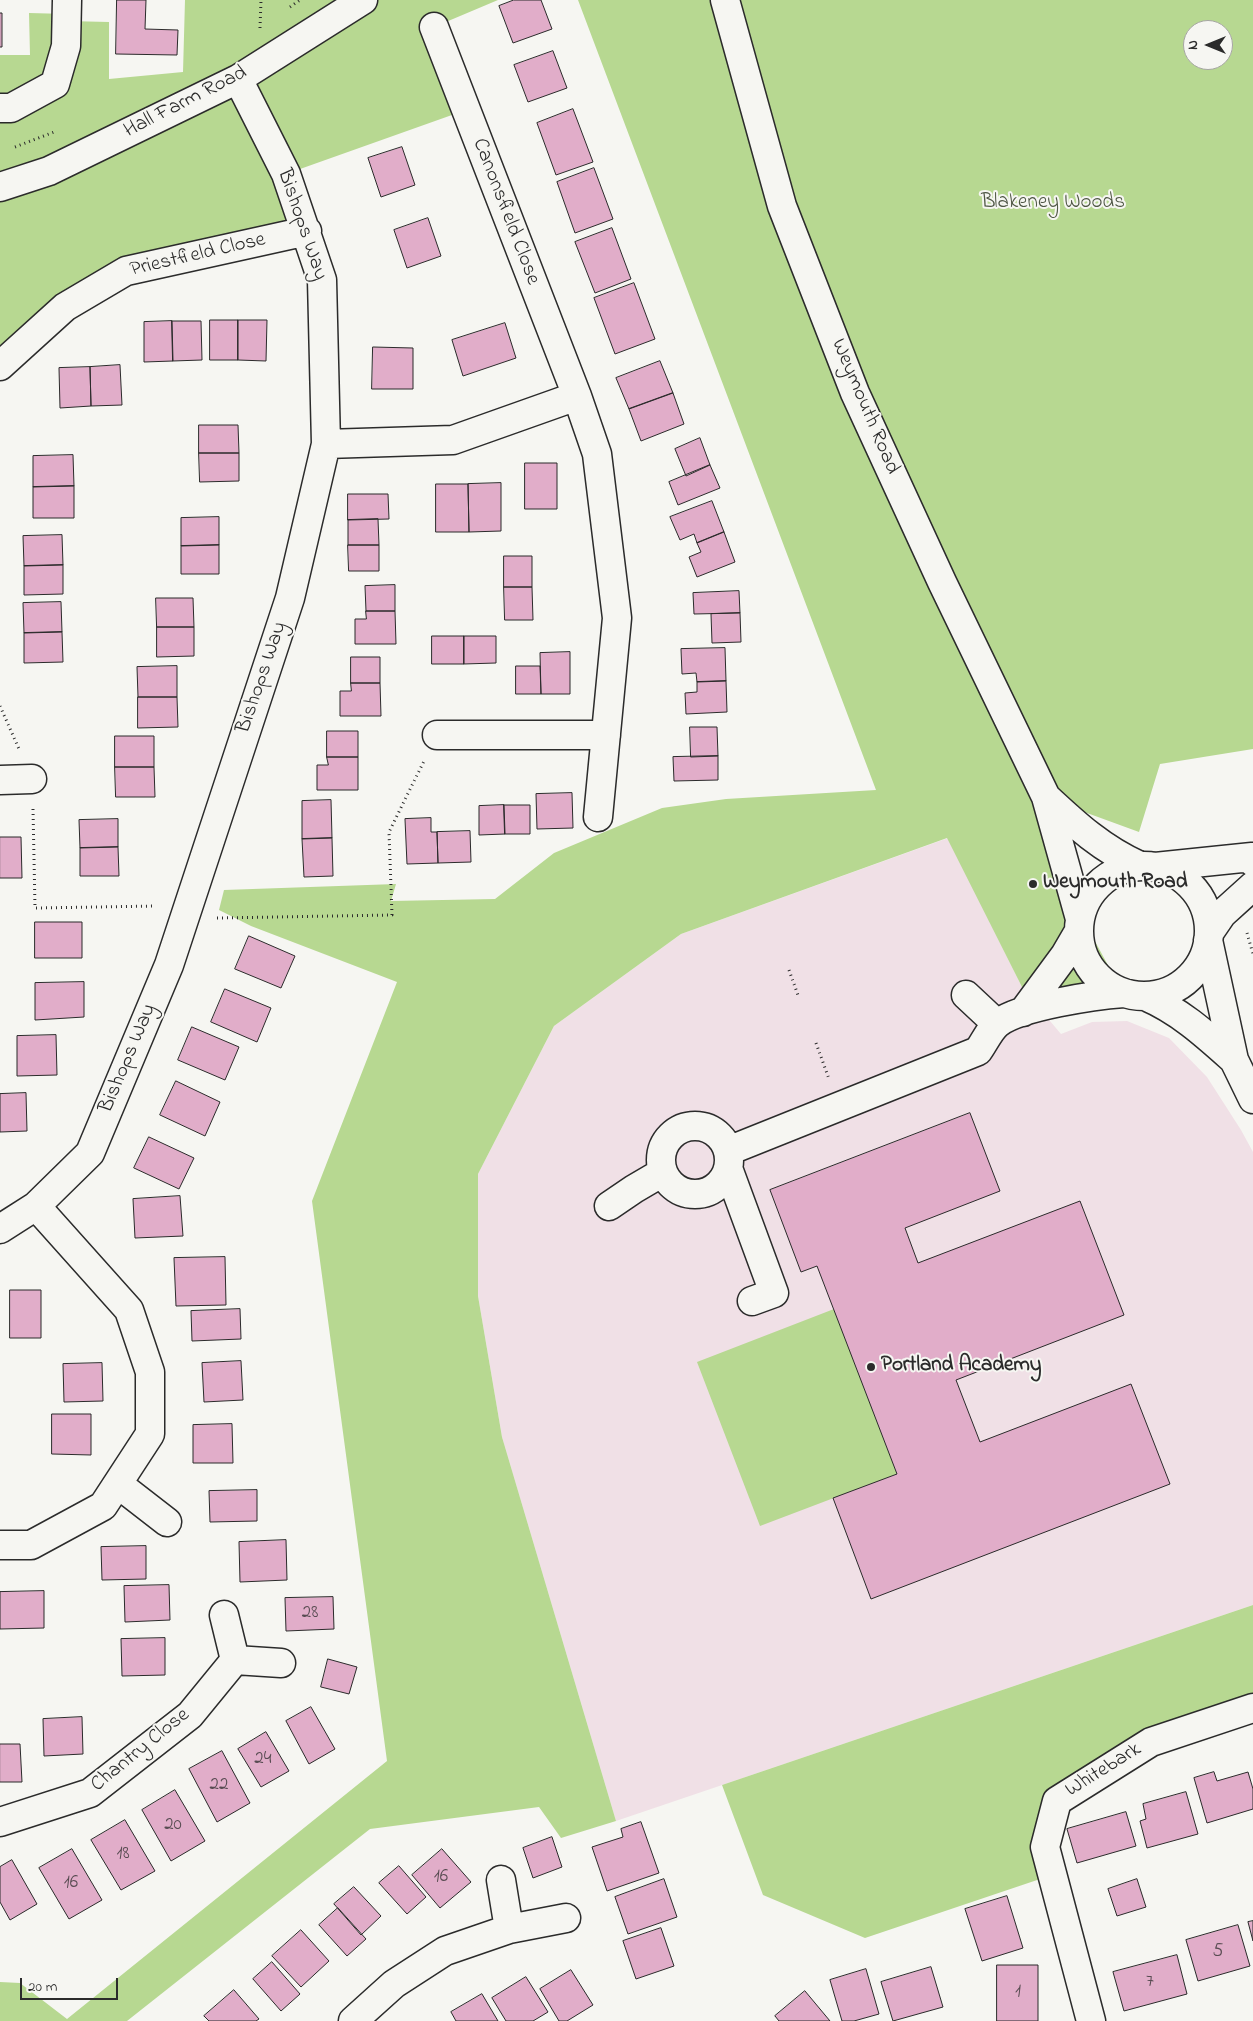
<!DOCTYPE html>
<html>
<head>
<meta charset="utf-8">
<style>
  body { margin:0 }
  #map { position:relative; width:1253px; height:2021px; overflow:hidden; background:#f6f6f2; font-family:"Indie Flower",sans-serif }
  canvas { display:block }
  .north { position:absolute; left:1183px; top:20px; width:50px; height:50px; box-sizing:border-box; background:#f6f6f2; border:1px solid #a5a5a2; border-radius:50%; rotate:270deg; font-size:14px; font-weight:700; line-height:20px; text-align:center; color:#2b2b2b }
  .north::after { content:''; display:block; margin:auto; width:18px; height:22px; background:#2b2b2b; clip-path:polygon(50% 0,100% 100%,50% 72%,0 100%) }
  .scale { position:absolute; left:20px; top:1978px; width:98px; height:22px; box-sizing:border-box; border:2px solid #2b2b2b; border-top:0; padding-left:6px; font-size:15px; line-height:18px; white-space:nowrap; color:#2b2b2b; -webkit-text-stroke:4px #f6f6f2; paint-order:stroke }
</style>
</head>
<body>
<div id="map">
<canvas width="1253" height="2021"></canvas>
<div class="north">N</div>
<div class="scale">20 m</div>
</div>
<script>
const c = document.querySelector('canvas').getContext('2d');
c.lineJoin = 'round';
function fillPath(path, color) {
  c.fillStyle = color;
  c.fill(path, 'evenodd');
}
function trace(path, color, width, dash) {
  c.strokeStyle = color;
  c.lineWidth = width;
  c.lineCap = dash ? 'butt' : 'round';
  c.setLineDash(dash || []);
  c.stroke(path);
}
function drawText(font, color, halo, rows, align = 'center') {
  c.font = font + ' "Indie Flower",sans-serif';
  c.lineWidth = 4;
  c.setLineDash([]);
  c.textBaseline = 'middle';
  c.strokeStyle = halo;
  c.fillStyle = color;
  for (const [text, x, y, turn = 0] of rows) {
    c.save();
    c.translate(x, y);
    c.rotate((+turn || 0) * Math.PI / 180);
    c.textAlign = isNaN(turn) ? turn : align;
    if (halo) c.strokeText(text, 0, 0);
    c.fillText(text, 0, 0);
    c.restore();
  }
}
fillPath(new Path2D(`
  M948,838L1023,989L1061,1034L1092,1022L1127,1021L1169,1038L1207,1077L1241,1130L1253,1152V1605L616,1821L502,1437L478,1296V1174L554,1026L681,934Z`), '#f0e0e6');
fillPath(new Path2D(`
  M185,0H498L434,27L466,110L286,174L307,231L126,271L0,366V55H30L29,13L67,14V21L109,22V79L183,72Z
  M578,0H1253V749L1160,764L1139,832L1046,798L1091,934L1110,969L1049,1017L1023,989L947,838L681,934L554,1026L478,1174V1296L502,1437L616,1821L561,1838L539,1807L370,1829L127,2021H0V1982L20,1983L67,2019L387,1761L312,1201L397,982L251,926L219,910L224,890L396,884L391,901L495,899L554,853L662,808L726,799L876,790ZM1193,30H1223V60H1193Z
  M834,1309L897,1474L760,1526L697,1362Z
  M1253,1605V1708L1057,1801L1052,1875L865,1938L763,1895L722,1785Z`), '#b7d891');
const building = new Path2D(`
  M117,0H146L145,29L178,30L177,55L116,54Z
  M514,0H541L552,29L513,43L499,6Z
  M0,13H2V47H0Z
  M553,51L567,88L528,102L514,65Z
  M573,109L593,162L556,175L537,123Z
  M402,147L415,185L381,197L368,158Z
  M594,168L613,219L575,233L557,182Z
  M428,218L441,256L407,268L394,230Z
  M612,228L631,279L595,293L575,242Z
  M634,283L655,339L615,354L594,298Z
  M210,320H238V360H210Z
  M238,320H267L266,361L238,360Z
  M172,321H201L202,360L173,361Z
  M172,321L173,361L144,362V322Z
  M505,323L516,358L463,376L452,340Z
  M373,347L413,348V389H372Z
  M660,361L673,393L629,409L616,378Z
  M120,365L122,405L91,406L90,367Z
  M90,367L91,406L60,408L59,368Z
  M673,393L684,424L641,441L629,409Z
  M199,425H238L239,453H199Z
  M700,438L710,465L686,476L675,449Z
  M199,453H239V481L200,482Z
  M73,455L74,486L33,487V456Z
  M525,463H557V509H525Z
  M710,465L720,488L678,505L669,482Z
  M501,483V531L469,532L468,484Z
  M436,484H468L469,532H436Z
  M74,486V518H33V487Z
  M348,494H388L389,519L348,520Z
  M712,501L724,532L697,543L694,534L680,540L670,517Z
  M219,517V545L181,546V518Z
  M378,519L379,545H348V520Z
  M724,532L735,562L697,577L689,557L701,552L697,543Z
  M62,535L63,565L24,566L23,536Z
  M219,545V574H181V546Z
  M348,545H379V571H349Z
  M504,556H532V587H504Z
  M63,565V594L24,595V566Z
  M395,585V611H366L365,586Z
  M504,587H532L533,620H505Z
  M739,591L740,613L694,614L693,593Z
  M156,598H193L194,627H157Z
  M61,602L62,632L24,633L23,603Z
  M366,611H395L396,644H355V619H366Z
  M740,613L741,642L712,643L711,614Z
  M157,627H194V656L157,657Z
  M62,632L63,662L24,663V633Z
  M432,636H464V664H432Z
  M464,636H496V663L464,664Z
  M725,648L726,681L697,682L696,673L682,674L681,649Z
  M570,652V694H541L540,653Z
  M351,657H380V683H351Z
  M177,666V697H138L137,667Z
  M516,666H540L541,694H516Z
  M726,681L727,712L686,714L685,693L697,692V682Z
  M351,683H380L381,716H340V691H351Z
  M138,697H177L178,727L138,728Z
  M690,727H717L718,756L691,757Z
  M327,731H358V757H327Z
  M115,736H154V767H115Z
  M718,756V780L674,781L673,757Z
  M327,757H358V790H317V765H328Z
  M115,767H154L155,797H116Z
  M572,793L573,828L537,829L536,794Z
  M331,800L332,838L302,839V801Z
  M504,805H530V834H505Z
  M504,805L505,834L479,835V806Z
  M431,818V832H437L438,863L407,864L405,819Z
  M118,819V847L80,848L79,820Z
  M470,831L471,862L438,863L437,832Z
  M0,837H21L22,878H0Z
  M332,838L333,876L304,877L302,839Z
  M118,847L119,876H80V848Z
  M35,922H82V958H35Z
  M249,936L295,956L281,988L235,969Z
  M84,982V1017L35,1020V983Z
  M225,989L271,1008L257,1042L211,1022Z
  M192,1027L239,1047L225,1080L178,1060Z
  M56,1035L57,1075L17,1076V1036Z
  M176,1081L220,1102L205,1136L160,1115Z
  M26,1093L27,1131L0,1132V1094Z
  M970,1113L1000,1191L905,1228L918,1263L1080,1201L1124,1315L956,1380L980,1442L1131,1384L1170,1484L871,1599L833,1498L897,1474L817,1266L801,1272L770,1190Z
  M149,1137L194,1158L179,1189L134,1168Z
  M180,1196L183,1236L135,1238L133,1199Z
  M225,1257L226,1305L176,1306L174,1258Z
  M10,1290H41V1338H10Z
  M240,1309L241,1339L192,1341L191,1311Z
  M241,1361L243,1400L204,1402L202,1363Z
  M102,1363L103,1401L64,1402L63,1364Z
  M52,1414H91V1455L52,1454Z
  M232,1424L233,1463H193V1425Z
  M257,1490V1521L210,1522L209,1491Z
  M286,1540L287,1580L240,1582L239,1542Z
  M146,1546V1579L102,1580L101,1547Z
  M169,1585L170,1620L125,1622L124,1586Z
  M44,1591V1628L0,1629V1592Z
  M333,1597L334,1629L286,1631L285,1598Z
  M165,1638V1675L122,1676L121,1639Z
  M328,1659L357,1667L349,1694L321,1687Z
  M311,1707L335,1749L309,1764L286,1721Z
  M82,1717L83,1754L44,1756L43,1719Z
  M266,1732L289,1771L261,1787L238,1749Z
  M0,1744H20L22,1782H0Z
  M222,1751L250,1803L217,1822L189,1769Z
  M1214,1772L1217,1781L1248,1772L1253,1789V1809L1207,1823L1194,1778Z
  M175,1790L205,1841L171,1861L142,1810Z
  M1186,1792L1198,1834L1147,1848L1140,1821L1146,1819L1143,1804Z
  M1126,1812L1136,1846L1077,1863L1067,1829Z
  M125,1820L155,1871L121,1890L91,1840Z
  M641,1822L659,1873L607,1891L592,1847L623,1837L621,1829Z
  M552,1837L562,1867L533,1878L523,1848Z
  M72,1849L102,1900L69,1919L39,1868Z
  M442,1849L471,1882L440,1908L412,1875Z
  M12,1860L37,1904L10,1920L0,1902V1867Z
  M399,1866L426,1897L407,1914L379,1883Z
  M664,1879L677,1917L628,1934L615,1897Z
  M1137,1879L1146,1907L1117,1916L1108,1889Z
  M354,1887L381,1916L361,1935L334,1904Z
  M1007,1896L1023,1948L982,1961L965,1909Z
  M338,1908L366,1939L347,1956L319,1925Z
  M1253,1921V1941L1248,1922Z
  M1238,1925L1250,1966L1198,1981L1186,1940Z
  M661,1928L674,1966L636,1979L623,1941Z
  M301,1930L329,1961L301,1987L272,1956Z
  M1177,1955L1187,1994L1124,2011L1113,1972Z
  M272,1962L300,1994L281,2011L253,1979Z
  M997,1965H1038V2021H997Z
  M931,1967L943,2007L893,2021L881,1982Z
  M866,1969L879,2014L854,2021H842L830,1980Z
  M571,1970L593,2005L567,2021H559L540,1989Z
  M526,1977L548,2012L533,2021H506L492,1998Z
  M234,1990L259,2019L256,2021H209L204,2016Z
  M805,1991L830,2021H779L775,2016Z
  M482,1994L498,2021H456L451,2012Z`);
fillPath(building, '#e1adc9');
trace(building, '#2b2b2b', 1);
const minor = new Path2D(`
  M725,0L782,206L855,393L942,582L1046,797L1080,919
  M434,27L577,396L597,454L617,618L598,817
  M0,108H11L55,84L66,46L67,0
  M0,187L49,171L238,79L363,0
  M0,366L65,307L126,271L307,231
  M326,444L453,440L577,396
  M437,735H606
  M0,780L32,779
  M1046,797C1076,825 1102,849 1140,866
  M1079 931a65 65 0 1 1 130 0a65 65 0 1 1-130 0Z
  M1155,867L1252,857L1253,862
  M1209,933L1222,914L1253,886
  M1208,940L1234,1060L1253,1099
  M966,995L997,1024
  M1145,996C1180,1011 1206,1035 1234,1060
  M1023,1012L1065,955L1079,931
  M661 1160a34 34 0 1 1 68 0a34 34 0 1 1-68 0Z
  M728,1151L978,1051C984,1043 990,1029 998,1023C1021,1006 1095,995 1124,993
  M728,1168L774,1293L752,1301
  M609,1206L634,1189L663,1172
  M0,1229L36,1206L90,1153L169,965L290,598L326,444L322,280L286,174L238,79
  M118,1484L167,1522
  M0,1545H31L103,1506L150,1434V1372L129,1310L36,1206
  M224,1615L235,1660
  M0,1822L90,1793L190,1715L235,1660L281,1663
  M501,1880L509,1929
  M353,2021L394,1984L445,1951L509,1929L566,1918
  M1091,2021L1045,1847L1057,1801L1151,1742L1253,1708`);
trace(minor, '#2b2b2b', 31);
trace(new Path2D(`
  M290,7L300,0
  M260,28L261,0
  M15,147L54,132
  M0,706L19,749
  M33,809L35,908L155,906
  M217,918L392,915L389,832L424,761
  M1247,933L1253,954
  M789,970L799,998
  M816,1043L829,1079`), '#2b2b2b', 3, [1, 4]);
trace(minor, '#f6f6f2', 28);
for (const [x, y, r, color] of [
  [1033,884,5,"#2b2b2b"],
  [871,1367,5,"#2b2b2b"]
]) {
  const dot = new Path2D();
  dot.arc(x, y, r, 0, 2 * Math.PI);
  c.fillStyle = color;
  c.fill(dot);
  trace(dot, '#f6f6f2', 2);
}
drawText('19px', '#584c52', null, [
  ["28",310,1614],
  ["24",263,1760],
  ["22",219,1786],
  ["20",173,1826],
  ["18",123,1855],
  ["16",441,1878],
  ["16",71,1884],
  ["5",1218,1953],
  ["7",1150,1983],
  ["1",1018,1993]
]);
drawText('21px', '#2b2b2b', '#f6f6f2', [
  ["Hall Farm Road",186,103,-27],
  ["Canonsfield Close",505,212,69],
  ["Bishops Way",301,225,71],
  ["Priestfield Close",198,256,-13],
  ["Weymouth Road",864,407,67],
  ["Bishops Way",263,678,-71],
  ["Bishops Way",129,1059,-67],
  ["Chantry Close",141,1751,-39],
  ["Whitebark",1104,1771,-32]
]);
drawText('21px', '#4e5644', '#f6f6f2', [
  ["Blakeney Woods",1053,204]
]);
drawText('bold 21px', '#2b2b2b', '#f6f6f2', [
  ["Weymouth Road",1043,884],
  ["Portland Academy",881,1367]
], 'left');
</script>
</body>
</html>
